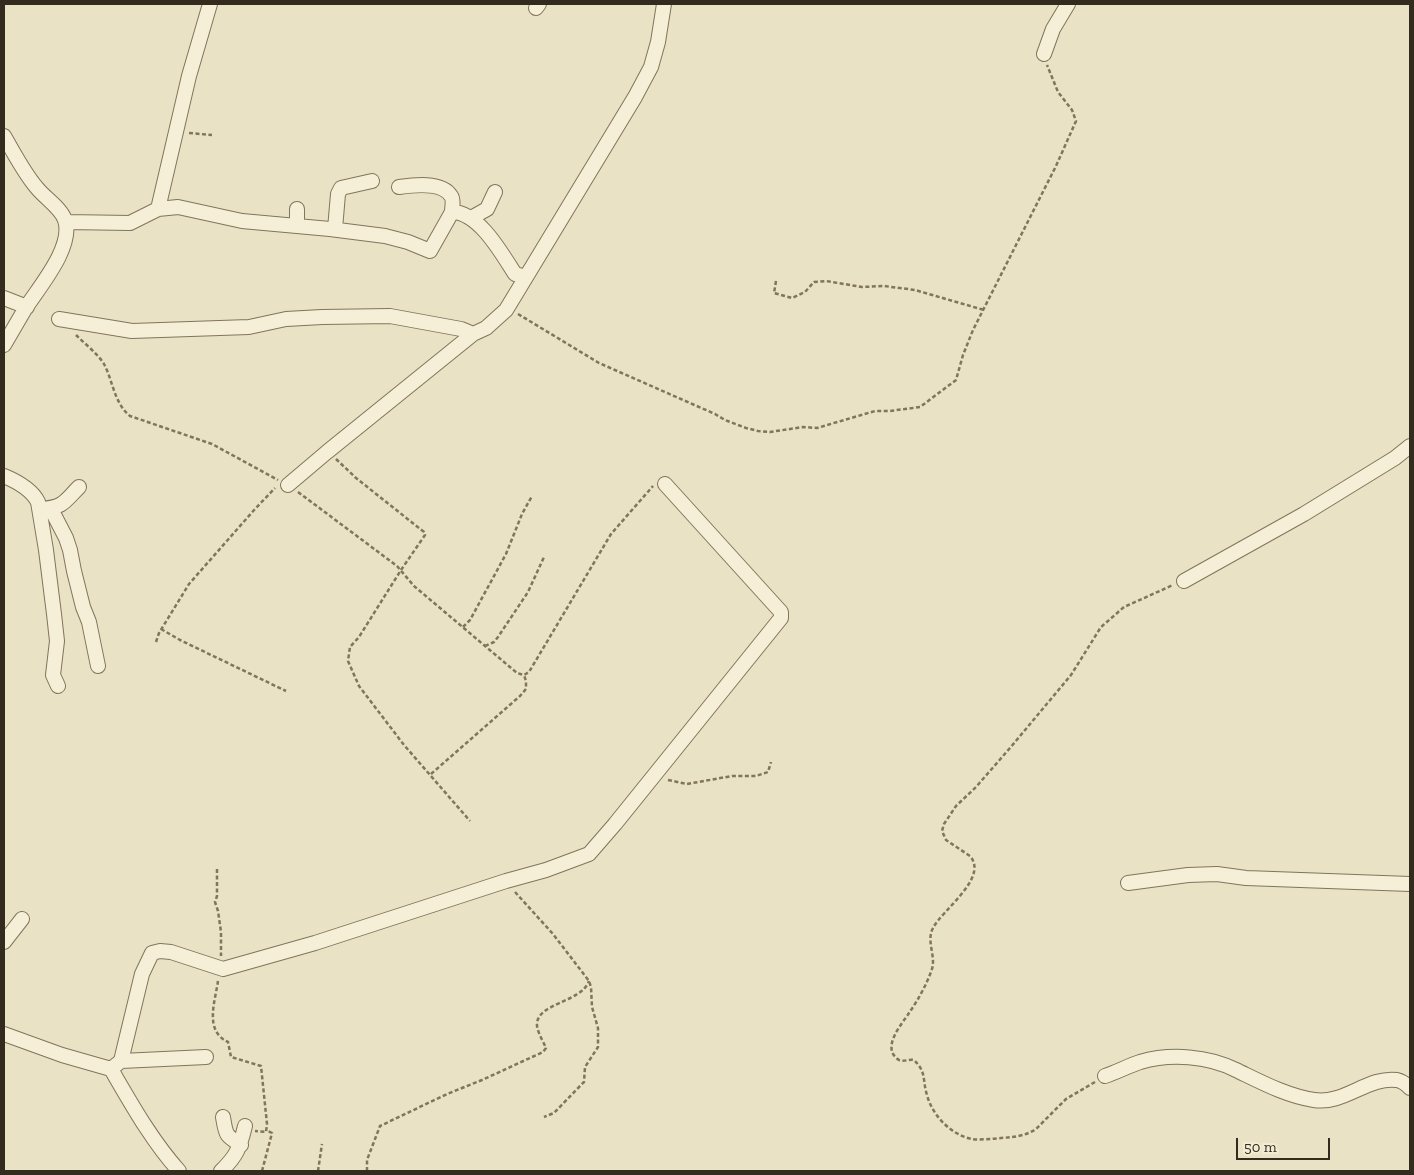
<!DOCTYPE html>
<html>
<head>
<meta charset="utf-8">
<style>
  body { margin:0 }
  #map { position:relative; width:1414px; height:1175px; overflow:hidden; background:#e9e2c4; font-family:"Zilla Slab",serif }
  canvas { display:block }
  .frame { position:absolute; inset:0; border:5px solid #342b1f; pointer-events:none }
  .scale { position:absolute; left:1236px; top:1138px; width:94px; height:22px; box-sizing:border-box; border:2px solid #342b1f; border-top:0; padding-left:6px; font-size:15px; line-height:18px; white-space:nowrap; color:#342b1f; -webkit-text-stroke:4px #f1ecd3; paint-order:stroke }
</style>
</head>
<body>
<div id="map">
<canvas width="1414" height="1175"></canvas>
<div class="frame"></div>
<div class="scale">50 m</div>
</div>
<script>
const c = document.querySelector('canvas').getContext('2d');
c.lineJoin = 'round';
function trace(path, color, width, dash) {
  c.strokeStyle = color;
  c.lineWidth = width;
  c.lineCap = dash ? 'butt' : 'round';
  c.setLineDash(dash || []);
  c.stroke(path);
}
const minor = new Path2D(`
  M536,8L539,4
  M1044,54L1053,29L1068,4
  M4,136C14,153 24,173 37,188C45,198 61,208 65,220C74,247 39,287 25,309C18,321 11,333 4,345
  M399,187C413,185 442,181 451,196C454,200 452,207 452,212
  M158,209L189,76L210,4
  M471,218L487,209L495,192
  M66,222L130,223L158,209L178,207L242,221L330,229L385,236L408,242L430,251L452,212C479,212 502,254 515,274L526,277
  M297,226V209
  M335,229L338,194L341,188L372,181
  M4,298L27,307
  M59,319L132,331L249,327L286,319L322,317L390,316L461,329L473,334
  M4,476C16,481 32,490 38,502L46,550L54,614L57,641L53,675L58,686
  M288,485L327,452L473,334L486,328L506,310L635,97L651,67L658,42L664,4
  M42,509C64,507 64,502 79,487
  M51,509L66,538L70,550L74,571L83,607L89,622L98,666
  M1184,581L1304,514L1395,458L1410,446
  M1128,883L1188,875L1217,874L1246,878L1410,884
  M4,942L22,919
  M4,1034L62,1055L111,1069C132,1105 152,1141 179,1171
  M121,1061L206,1057
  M111,1069L121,1061L142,974L152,953L160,951L171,952L223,969L315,943L506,881L546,870L589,854L615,824L781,618V612L665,484
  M1105,1076C1117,1072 1128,1066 1140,1062C1171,1053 1208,1056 1236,1070C1261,1082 1287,1096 1314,1100C1344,1105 1368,1076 1397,1080C1402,1081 1407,1085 1410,1088
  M223,1117C226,1135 225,1135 241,1145
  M221,1171C237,1156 240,1147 245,1126`);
trace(minor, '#82745d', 16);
trace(new Path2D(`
  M189,133L212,135
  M776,281L774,293L792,298L805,292L814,282L826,281L862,287L884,286L915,290L984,310
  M518,314L599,363L715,414L725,420L746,428L758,431L770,432L803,427L817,428L875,411H890L920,407L956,380L963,355L973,330L1056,166L1076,121L1072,110L1058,92L1047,65
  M76,335C85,344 97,353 104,364C113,381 114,403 130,416L212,444L278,480
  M336,459L356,478L424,532L425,535L401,570L359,637L350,647L348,661L359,686L404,745L470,821
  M298,492L397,566L414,586L517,673L524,675L529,672L611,534L653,486
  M463,627L470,620L506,554L522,514L532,496
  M161,629L180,640L286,691
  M156,642L159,633L189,584L255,509L275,488
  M485,646L494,642L498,637L528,592L544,557
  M431,774L520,696L526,689V681L524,675
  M668,780L687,784L732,776H756L768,772L771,762
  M217,869V896L215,902L218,911L221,932V956
  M515,892L553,934L589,981L591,987L592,1007L598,1028V1047L585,1067L584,1082L580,1086L554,1113L544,1117
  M218,981C215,1002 204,1031 228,1042L231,1057L261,1066L267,1124L266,1132L255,1131
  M1095,1082L1066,1099L1036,1129C1023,1138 1007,1137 991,1139C985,1139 978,1140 972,1139C951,1135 932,1115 927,1095C922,1079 927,1073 914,1060C909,1059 904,1062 899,1060C880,1048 902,1024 909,1013C918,1000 927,984 932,969C936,956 926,941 933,928C942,910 989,878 970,856L946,840L942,831L944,824L956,806L976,787L1010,748L1071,675L1101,627L1124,607L1173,585
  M262,1171L272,1133L266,1130
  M318,1171L322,1144
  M367,1171V1160L380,1126L447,1094L482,1080L543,1052L546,1048C543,1041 538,1033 537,1026C535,1003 581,1003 589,981`), '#82745d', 2.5, [4, 2.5]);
trace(minor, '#f5efd7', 14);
</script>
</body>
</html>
